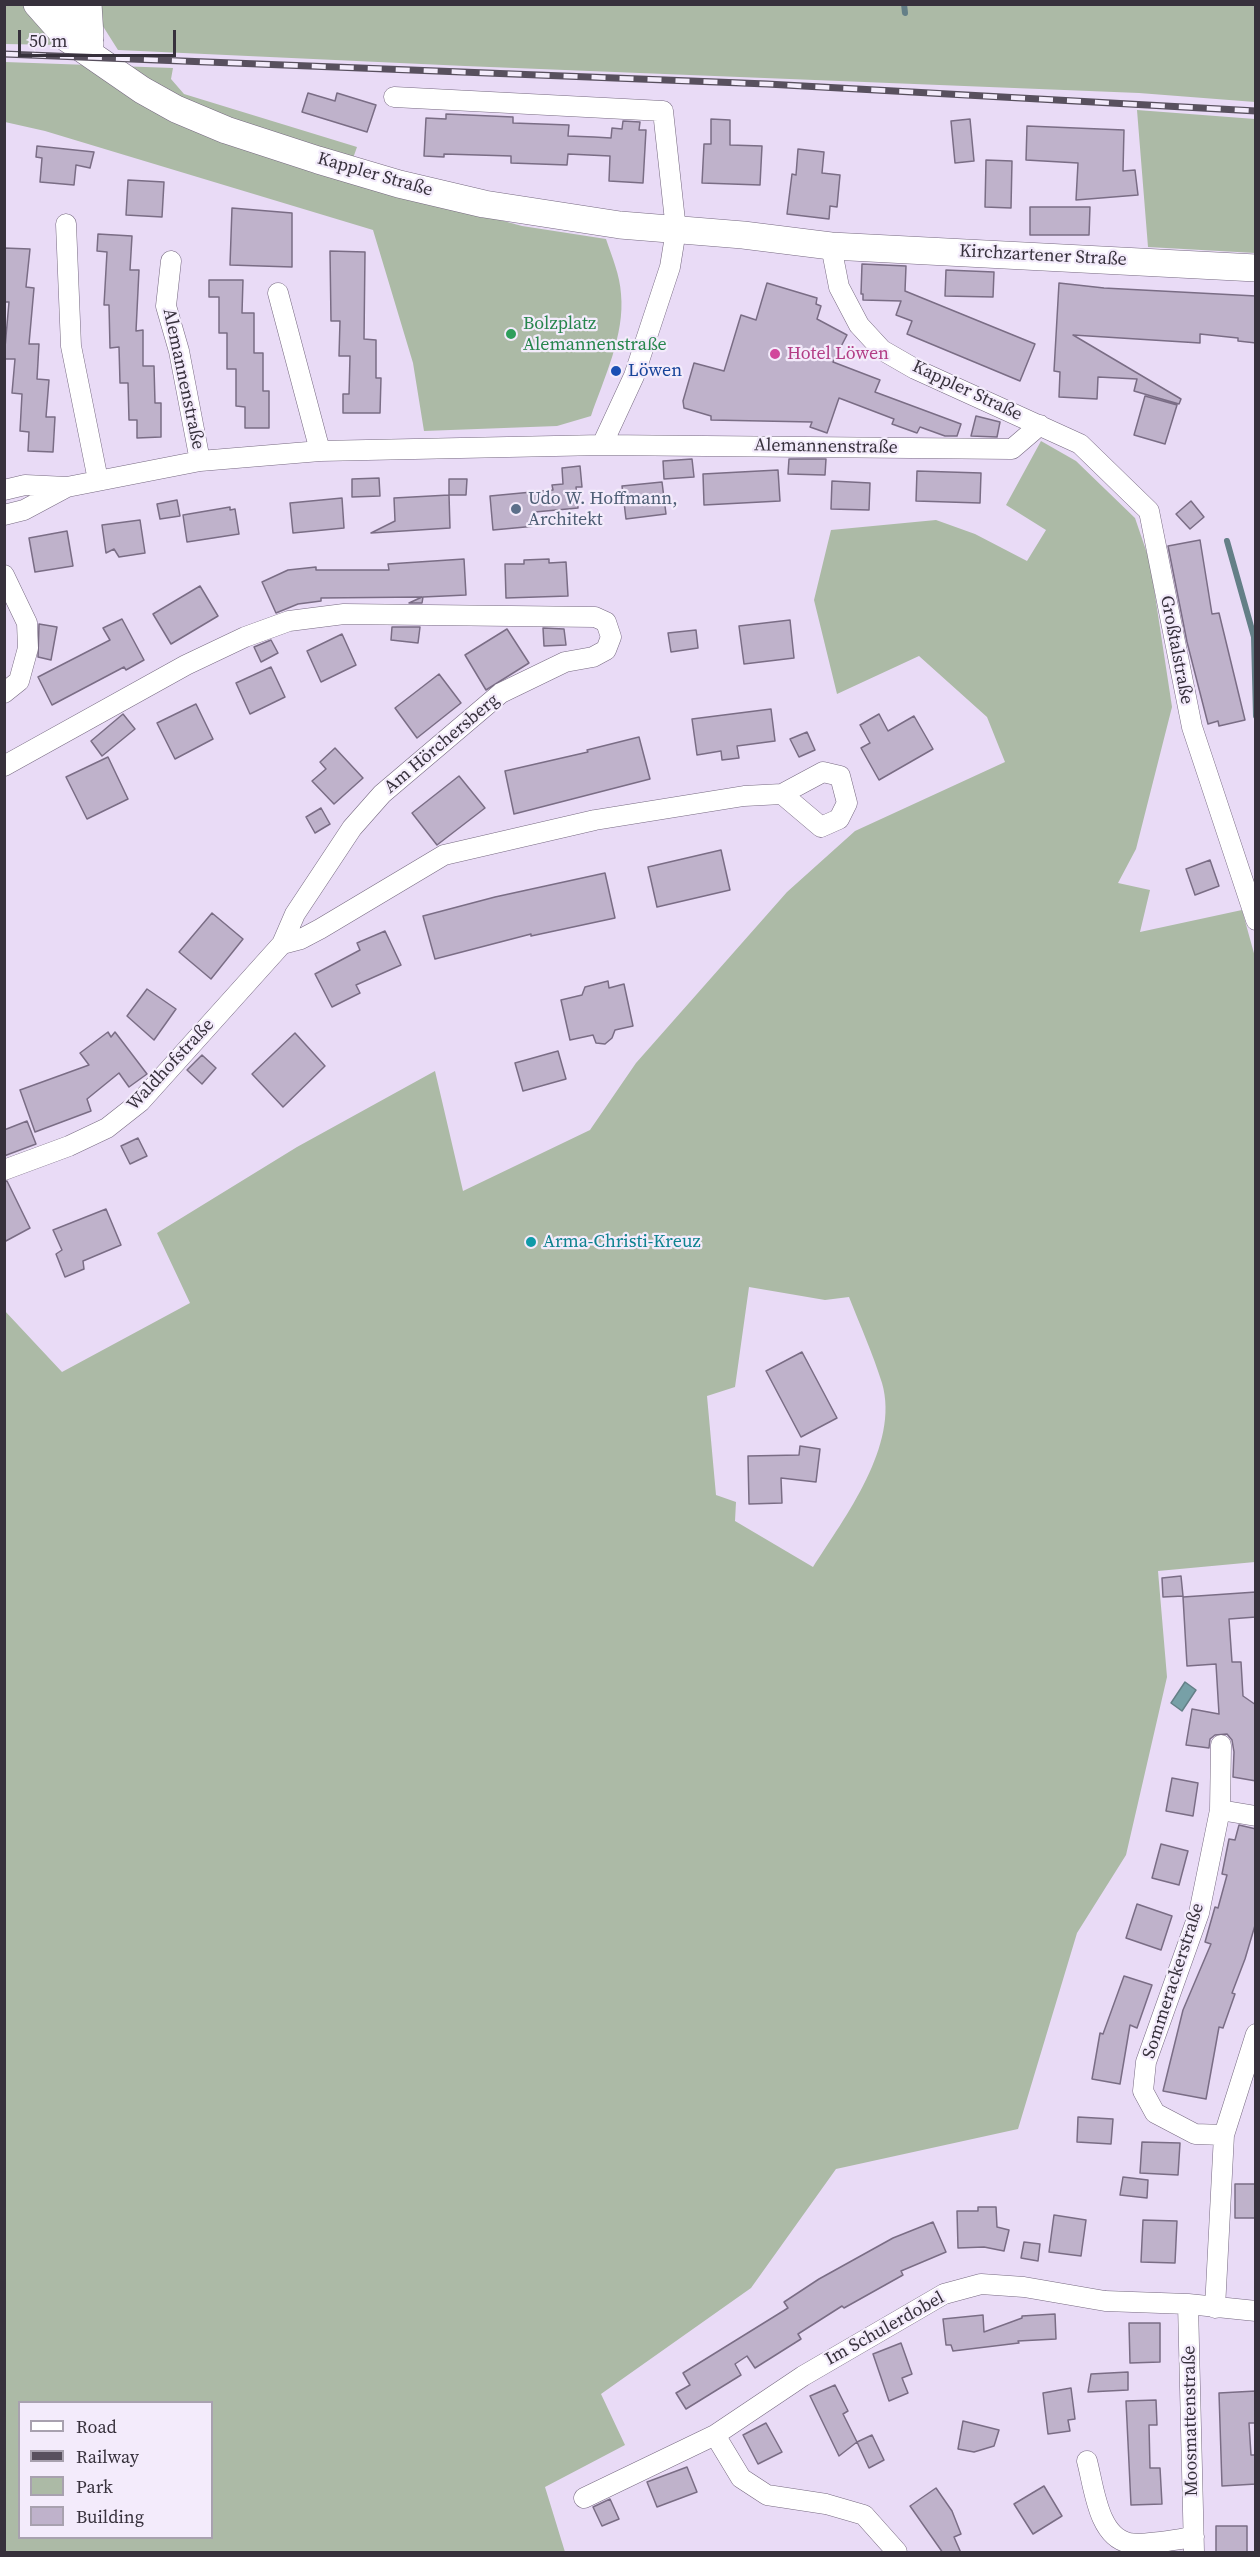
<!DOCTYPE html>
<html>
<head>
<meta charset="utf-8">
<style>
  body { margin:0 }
  #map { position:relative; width:1260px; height:2557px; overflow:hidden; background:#e9dbf6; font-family:"Source Serif 4",serif }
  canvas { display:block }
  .frame { position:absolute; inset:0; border:6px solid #37313c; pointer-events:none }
  .legend { position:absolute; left:18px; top:2401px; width:195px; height:138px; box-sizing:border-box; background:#f3ebfb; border:2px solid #a8a1af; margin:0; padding:8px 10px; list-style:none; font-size:18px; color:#37313c }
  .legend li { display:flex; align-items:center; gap:12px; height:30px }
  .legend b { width:30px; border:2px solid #a8a1af }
  .scale { position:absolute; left:18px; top:30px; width:158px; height:27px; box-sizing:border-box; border:3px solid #37313c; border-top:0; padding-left:8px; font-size:18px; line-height:21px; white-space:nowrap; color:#37313c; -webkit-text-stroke:4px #f3ebfb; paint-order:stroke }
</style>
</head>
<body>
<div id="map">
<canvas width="1260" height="2557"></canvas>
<div class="frame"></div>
<ul class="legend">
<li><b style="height:8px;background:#fff"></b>Road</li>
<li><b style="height:8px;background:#58505e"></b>Railway</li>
<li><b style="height:16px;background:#acbaa6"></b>Park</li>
<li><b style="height:16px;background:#bfb2cb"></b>Building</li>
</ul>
<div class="scale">50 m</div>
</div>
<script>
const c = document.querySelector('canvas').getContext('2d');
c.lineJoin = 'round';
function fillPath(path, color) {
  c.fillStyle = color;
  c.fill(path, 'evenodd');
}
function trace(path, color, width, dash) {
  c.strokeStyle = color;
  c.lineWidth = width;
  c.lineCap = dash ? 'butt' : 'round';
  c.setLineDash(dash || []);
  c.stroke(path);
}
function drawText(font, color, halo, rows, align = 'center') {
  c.font = font + ' "Source Serif 4",serif';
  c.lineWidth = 4.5;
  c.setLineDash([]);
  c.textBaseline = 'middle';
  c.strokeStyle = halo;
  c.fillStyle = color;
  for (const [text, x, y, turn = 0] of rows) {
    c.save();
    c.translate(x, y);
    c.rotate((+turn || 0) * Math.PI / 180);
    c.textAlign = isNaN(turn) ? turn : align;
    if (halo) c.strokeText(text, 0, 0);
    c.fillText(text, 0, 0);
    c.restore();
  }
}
fillPath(new Path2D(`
  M29,4L59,45L5,44V5Z
  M93,5H1255V102L1139,93L465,66L118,50L99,20Z
  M5,62L173,68L171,79L184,94L357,147L346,178L522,226L606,239C612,257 620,275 621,294C625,335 604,378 591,416L557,426L424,431L413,363L373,230L45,131L5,122Z
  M1137,110L1255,119V253L1148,247Z
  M1041,441L1076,461L1135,518L1150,562L1172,707L1136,849L1118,883L1150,890L1140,932L1242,910L1255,957V1562L1158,1571L1167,1677L1126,1855L1077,1933L1018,2129L836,2169L751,2288L601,2394L625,2445L545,2487L565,2552H5L4,1310L62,1372L190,1303L157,1233L297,1147L435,1071L463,1191L590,1130L636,1063L787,892L855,831L1005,762L987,717L919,656L837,694L814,600L831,530L936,520L975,534L1027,561L1046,530L1006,505ZM749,1287L825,1300L849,1297C860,1325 873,1354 882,1383C900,1445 845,1517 813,1567L735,1521L736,1502L716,1495L707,1396L735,1387ZM20,2402H212V2538H20Z`), '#acbaa6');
const water = new Path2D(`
  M1185,1682L1196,1690L1182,1711L1171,1703Z`);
fillPath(water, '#77a0a7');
trace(water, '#647f87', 1.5);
trace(new Path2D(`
  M904,4L905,13
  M1227,541L1254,637L1256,716`), '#647f87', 6);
const building = new Path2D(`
  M308,93L335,101L337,93L376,105L367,132L302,112Z
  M446,114L513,117V123L569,125L568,136L594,137L611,138L612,128L622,129L623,121L640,122L639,130H646L643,183L609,181L610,156L568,154L567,165L511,163V156L444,154V157L424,156L426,118L446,119Z
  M711,119L730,120V145L762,146L760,185L702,183L704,144H711Z
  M970,119L974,161L955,163L951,121Z
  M1027,126L1124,130L1123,171L1135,170L1138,195L1076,200L1078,163L1026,160Z
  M37,146L94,152L90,168L76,165L74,185L40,182L42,158L36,157Z
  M798,149L824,152L822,173L840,175L837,207L830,206L829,219L787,214L792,174L796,175Z
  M986,160L1012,161L1011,208L985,207Z
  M128,180L164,182L162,217L126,215Z
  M1030,207H1090L1089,235H1030Z
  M232,208L292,213V267L230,265Z
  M98,234L132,236L130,270H139L136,331L143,330V366H154L155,403H161V437L137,438V420H129L128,383H120L119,347L110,348L109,305H104L107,252L97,251Z
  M4,248L30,249L26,287L34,288L29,344H39L37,379L49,380L46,417H55L53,452L28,451L29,432L20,431L22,394L12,393L15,359H4L9,302H4Z
  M330,251L365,252L364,339L376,340V378H381L380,413H343V394H349L350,356H339L340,321H331Z
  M862,264L906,266L905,291L1035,344L1020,381L907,334L912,321L896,315L901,301L863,300V294H861Z
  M946,270L994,272L993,297L945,296Z
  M209,280H243L242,313H254V353H263V391H269V428H245V407L236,406V369H227V333H219V297H209Z
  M767,283L817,298L816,304L821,306L817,319L847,335L833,362L880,380L875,392L961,424L957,436H945L920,427L917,433L892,424L894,419L839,398L827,433L810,427L812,422L711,420V416L684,408L683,401L694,363L724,371L741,315L756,320Z
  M1059,283L1104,288L1256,296V343L1238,341V338L1200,334V343L1073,335L1181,399L1179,404L1134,391L1137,379L1098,377L1097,399L1059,397L1060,372L1054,371Z
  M1145,396L1177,405L1165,444L1134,435Z
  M976,416L1000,422L997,437L971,436Z
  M692,459L694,477L664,479L663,461Z
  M789,459H826L825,475L788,474Z
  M580,466L582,487H576L578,508L535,512L536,526L493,530L490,496L553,490L552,485L563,484L562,468Z
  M778,470L780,501L704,505L703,474Z
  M917,471L981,473L980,503L916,501Z
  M379,478L380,496L352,497V479Z
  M449,479H467L466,495H449Z
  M832,481L870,483L869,510L831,509Z
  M662,482L666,514L626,519L622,486Z
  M449,495L450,528L371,533L395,521L394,498Z
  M342,498L344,528L293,533L290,503Z
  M177,500L180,516L160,519L157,504Z
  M1191,501L1204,517L1190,529L1176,514Z
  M230,507V510L235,509L239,534L187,542L183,515Z
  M140,520L145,553L119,557L114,549L106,553L102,525Z
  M67,531L73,566L35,572L29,538Z
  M1200,540L1212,614L1219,613L1245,720L1219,726L1218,721L1208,724L1187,642L1168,546Z
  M464,559L466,595L423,597L422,603H409L422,597L321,598V601L298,604L276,613L262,582L288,570L316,567V570H389L388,564Z
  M549,559V563L566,562L568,596L506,598L505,564H524V560Z
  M200,586L218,616L171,644L153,614Z
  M122,619L144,660L126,670L124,667L52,705L38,677L110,640L103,628Z
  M790,620L794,658L744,664L739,626Z
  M39,624L57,627L51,660L38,657Z
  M392,627H420L418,643L391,640Z
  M543,628L564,629L566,645L544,646Z
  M507,629L529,663L486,690L465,655Z
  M696,630L698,648L671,652L668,633Z
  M342,634L356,665L321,682L307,651Z
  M271,640L278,653L261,662L254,647Z
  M271,667L285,697L250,714L236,683Z
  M439,674L461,703L417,738L395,708Z
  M196,704L213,739L175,759L157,723Z
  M771,709L775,741L737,746L739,758L722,760L721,751L697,755L692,719Z
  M123,714L135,729L102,756L91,741Z
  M879,714L888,731L914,716L933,749L879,780L861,748L870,743L860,725Z
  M807,732L815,750L799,757L790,739Z
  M639,737L650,779L514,814L505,771L588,752L587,750Z
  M335,748L363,778L334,804L312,781L326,769L320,762Z
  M108,757L128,799L87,819L66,777Z
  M459,776L485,808L437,845L412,813Z
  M321,808L330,824L315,833L306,817Z
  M721,850L730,890L657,907L648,867Z
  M1210,860L1219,886L1195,895L1186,869Z
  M605,873L615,918L531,936V934L435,959L423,916L495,897Z
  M212,913L243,939L211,979L179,952Z
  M385,931L401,965L356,985L360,993L332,1007L315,974L360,950L357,943Z
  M608,981L609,988L624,984L633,1026L615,1030L612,1038L605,1044L596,1043L593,1035L570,1040L561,1000L582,995L585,987Z
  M147,989L176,1009L154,1040L127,1016Z
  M108,1032L111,1037L115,1032L147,1074L129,1087L119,1073L87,1099L91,1111L35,1132L20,1090L89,1065L80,1053Z
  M295,1033L325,1066L283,1107L252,1074Z
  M558,1051L566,1079L523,1091L515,1063Z
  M202,1055L216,1068L202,1084L187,1070Z
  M27,1121L36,1144L4,1156V1130Z
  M138,1138L147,1156L130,1164L121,1146Z
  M7,1181L30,1228L4,1242V1182Z
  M106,1209L121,1245L83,1261L84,1269L65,1277L56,1254L62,1250L53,1230Z
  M802,1352L837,1418L801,1437L766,1371Z
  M800,1446L820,1449L816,1482L781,1478L782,1503L749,1504L748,1456L799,1455Z
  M1181,1576L1183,1596L1163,1597L1162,1578Z
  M1256,1592V1617L1229,1619L1232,1662H1241L1243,1696L1256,1705V1781L1233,1777L1234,1752L1232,1740L1227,1734L1215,1735L1210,1739L1209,1748L1186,1745L1192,1709L1219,1714L1216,1664L1187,1666L1183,1597Z
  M1172,1778L1198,1783L1193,1816L1166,1811Z
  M1239,1825L1256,1829V1922L1245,1959L1232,1993L1235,1994L1223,2028L1219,2027L1206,2099L1163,2091L1183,2010L1211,1944L1205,1942L1215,1907L1218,1908L1227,1875L1222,1874L1229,1839L1235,1840Z
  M1161,1844L1188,1851L1179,1885L1152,1878Z
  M1137,1904L1172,1916L1161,1950L1126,1938Z
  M1124,1976L1152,1985L1137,2028L1130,2025L1120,2084L1092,2079L1100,2033L1103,2034Z
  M1078,2117L1113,2119L1111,2144L1077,2142Z
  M1142,2142L1180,2143L1178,2175L1140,2173Z
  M1123,2177L1148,2180L1147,2198L1120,2195Z
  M1235,2184H1256V2218H1235Z
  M978,2207H996L997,2227L1009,2230L1004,2251L984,2247L958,2248L957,2211H978Z
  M1054,2215L1086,2220L1081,2256L1049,2252Z
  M1143,2220L1177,2221L1175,2263L1141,2262Z
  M933,2222L946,2252L901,2271L903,2275L844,2308L842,2306L798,2334L801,2339L755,2368L747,2356L735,2364L741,2375L686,2409L676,2393L690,2385L683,2373L788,2308L784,2302L819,2279L893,2238Z
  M1024,2242L1040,2244L1038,2261L1021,2258Z
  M1055,2314L1056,2339L1018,2341L1019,2343L953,2351L951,2345H946L943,2319L983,2315L984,2332L1022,2318V2316Z
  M1129,2323H1160V2362L1130,2363Z
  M901,2343L912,2374L902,2378L908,2393L889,2401L873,2354Z
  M1128,2372V2390L1088,2392L1091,2374Z
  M835,2385L848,2411L843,2414L857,2442L872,2435L884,2460L869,2468L857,2442L839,2456L810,2396Z
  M1071,2388L1075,2419L1068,2420L1070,2431L1048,2434L1043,2393Z
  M1256,2391V2423H1249L1251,2455H1256V2484L1222,2486L1219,2393Z
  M1156,2400L1157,2425H1149L1150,2468H1160L1162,2504L1131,2505L1126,2401Z
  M963,2421L999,2430L994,2446L974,2452L958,2449Z
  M766,2423L782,2452L758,2464L743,2435Z
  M687,2467L697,2492L657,2507L647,2482Z
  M1044,2486L1062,2516L1033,2534L1014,2504Z
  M936,2488L952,2511L961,2534L954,2537L961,2553H943L910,2506Z
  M610,2499L619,2519L602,2526L593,2507Z
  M1216,2526H1247V2553H1216Z`);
fillPath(building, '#bfb2cb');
trace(building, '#7a6d85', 1.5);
const street = new Path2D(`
  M394,97L663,111L676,230L670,267L634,376L602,445
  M66,224L71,346L98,480
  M831,246L839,287L859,325L882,350L915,369L1080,444L1149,511L1192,727L1256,920
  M171,261L166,306L179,351L200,461
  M278,293L320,451
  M4,490L25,485L67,487L200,461L320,451L602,445L1012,449L1040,425
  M4,515L24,510L67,487
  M4,575L27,623L28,648L19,681L4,693
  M4,766L186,665L245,637L289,621L344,614L595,617L606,622L611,637L606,650L593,657L565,662L501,693L382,794L352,828L295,914L282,944L140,1102L107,1128L69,1146L4,1170
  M282,944L301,939L320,929L444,855L595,820L744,796L782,794L823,772L840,776L847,803L839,819L821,827L782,794
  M1221,1745L1220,1810L1199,1913L1146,2062L1143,2091L1155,2113L1195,2134L1224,2135
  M1220,1810L1256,1816
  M1188,2304L1194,2552
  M1215,2308L1224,2135L1256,2034
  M715,2435L741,2478L767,2495L826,2504L864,2515L897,2552
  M1087,2461C1094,2487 1098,2537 1129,2543C1144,2546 1178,2539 1194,2537
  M584,2498L715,2435L803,2376L944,2294L981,2284L1024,2287L1105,2301L1188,2304L1256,2311`);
const secondary = new Path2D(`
  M37,4L68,39L142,90L176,109L226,130L318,160L399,184L484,204L620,225L743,235L831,246L1256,268
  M61,4L87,36L90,44`);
const highway = new Path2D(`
  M85,4L87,36`);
trace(street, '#766980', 21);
trace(secondary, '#766980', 28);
trace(highway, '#766980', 34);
trace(street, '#fff', 20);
trace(secondary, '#fff', 27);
trace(highway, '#fff', 33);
const rail = new Path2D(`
  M4,54L767,84L1256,111`);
trace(rail, '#58505e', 7);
trace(rail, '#f3ebfb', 4.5, [14]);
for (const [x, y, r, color] of [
  [511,334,6,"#2e9e5b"],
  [775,354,6,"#d1479c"],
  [616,371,6,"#1a4fb4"],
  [516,509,6,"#5c6f8a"],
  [531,1242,6,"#0f9aa8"]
]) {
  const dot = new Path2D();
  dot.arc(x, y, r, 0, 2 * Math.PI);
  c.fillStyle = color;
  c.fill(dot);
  trace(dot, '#f3ebfb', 2);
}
drawText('18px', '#37313c', '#f3ebfb', [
  ["Kappler Straße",375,175,16],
  ["Kirchzartener Straße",1043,256,3],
  ["Alemannenstraße",183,379,78],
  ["Kappler Straße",967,391,25],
  ["Alemannenstraße",826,447,1],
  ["Großtalstraße",1176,650,79],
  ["Am Hörchersberg",442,744,-40],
  ["Waldhofstraße",171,1065,-47],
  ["Sommerackerstraße",1174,1981,-72],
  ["Im Schulerdobel",885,2329,-29],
  ["Moosmattenstraße",1191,2421,-91]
]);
drawText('18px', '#27864d', '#f3ebfb', [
  ["Bolzplatz",523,324],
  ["Alemannenstraße",523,345]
], 'left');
drawText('18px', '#b23c85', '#f3ebfb', [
  ["Hotel Löwen",787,354]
], 'left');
drawText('18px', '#164399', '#f3ebfb', [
  ["Löwen",628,371]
], 'left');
drawText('18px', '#4e5e75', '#f3ebfb', [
  ["Udo W. Hoffmann,",528,499],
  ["Architekt",528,520]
], 'left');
drawText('18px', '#0d838f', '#f3ebfb', [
  ["Arma-Christi-Kreuz",543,1242]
], 'left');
</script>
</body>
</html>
